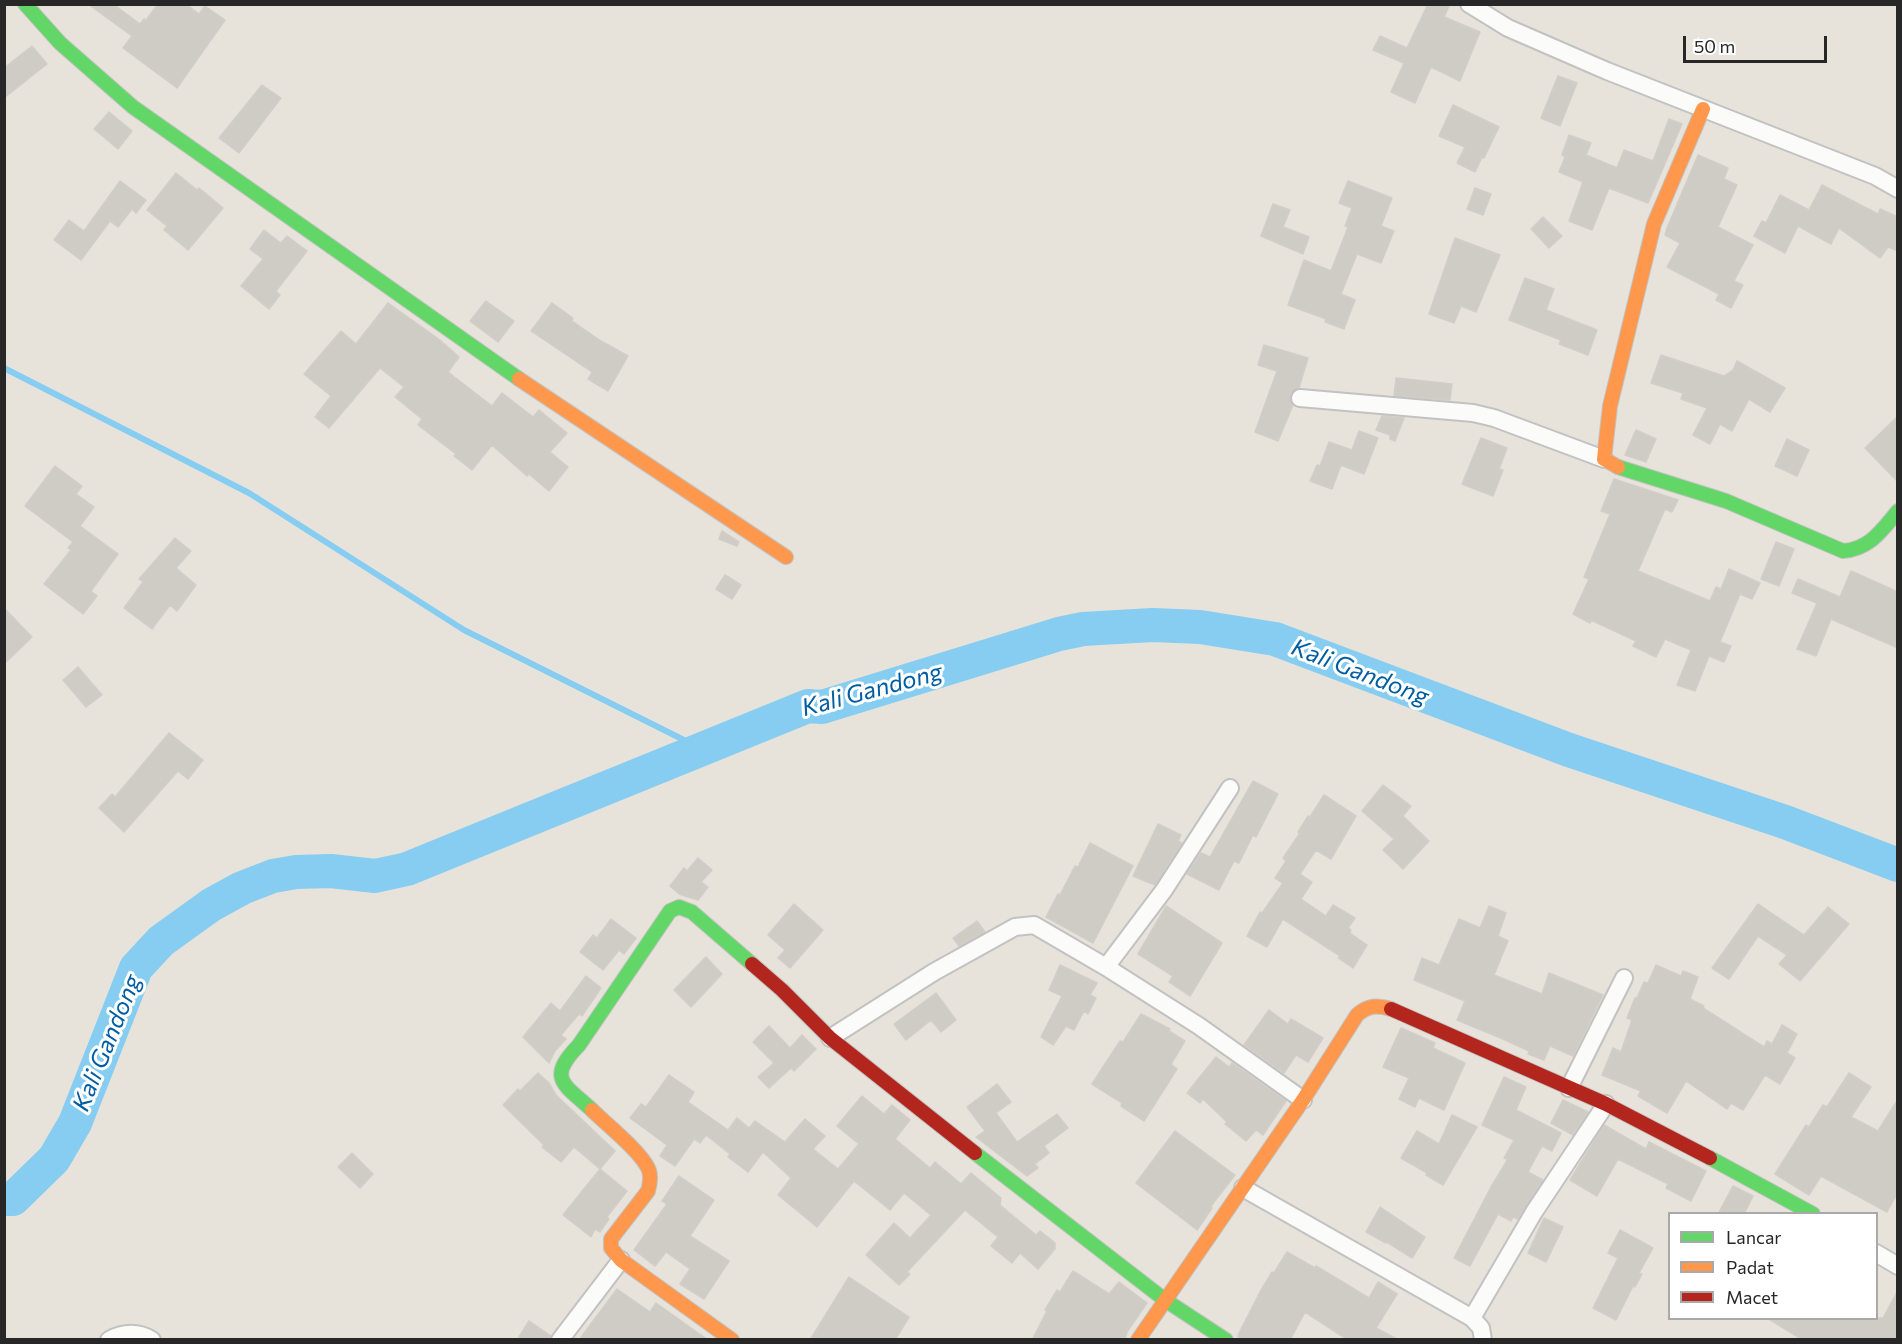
<!DOCTYPE html>
<html>
<head>
<meta charset="utf-8">
<style>
  body { margin:0 }
  #map { position:relative; width:1902px; height:1344px; overflow:hidden; background:#e7e3db; font-family:Commissioner,sans-serif }
  canvas { display:block }
  .frame { position:absolute; inset:0; border:6px solid #272727; pointer-events:none }
  .legend { position:absolute; left:1668px; top:1212px; width:210px; height:108px; box-sizing:border-box; background:#fff; border:2px solid #a9a9a9; margin:0; padding:8px 10px; list-style:none; font-size:18px; color:#272727 }
  .legend li { display:flex; align-items:center; gap:12px; height:30px }
  .legend b { width:30px; border:2px solid #a9a9a9 }
  .scale { position:absolute; left:1683px; top:36px; width:144px; height:27px; box-sizing:border-box; border:3px solid #272727; border-top:0; padding-left:8px; font-size:18px; line-height:21px; white-space:nowrap; color:#272727; -webkit-text-stroke:4px #fff; paint-order:stroke }
</style>
</head>
<body>
<div id="map">
<canvas width="1902" height="1344"></canvas>
<div class="frame"></div>
<ul class="legend">
<li><b style="height:8px;background:#63d668"></b>Lancar</li>
<li><b style="height:8px;background:#ff974d"></b>Padat</li>
<li><b style="height:8px;background:#b3261e"></b>Macet</li>
</ul>
<div class="scale">50 m</div>
</div>
<script>
const c = document.querySelector('canvas').getContext('2d');
c.lineJoin = 'round';
function trace(path, color, width, dash) {
  c.strokeStyle = color;
  c.lineWidth = width;
  c.lineCap = dash ? 'butt' : 'round';
  c.setLineDash(dash || []);
  c.stroke(path);
}
function fillPath(path, color) {
  c.fillStyle = color;
  c.fill(path, 'evenodd');
}
function drawText(font, color, halo, rows, align = 'center') {
  c.font = font + ' Commissioner,sans-serif';
  c.lineWidth = 6;
  c.setLineDash([]);
  c.textBaseline = 'middle';
  c.strokeStyle = halo;
  c.fillStyle = color;
  for (const [text, x, y, turn = 0] of rows) {
    c.save();
    c.translate(x, y);
    c.rotate((+turn || 0) * Math.PI / 180);
    c.textAlign = isNaN(turn) ? turn : align;
    if (halo) c.strokeText(text, 0, 0);
    c.fillText(text, 0, 0);
    c.restore();
  }
}
trace(new Path2D(`
  M4,368L249,493L464,630L702,749`), '#86cdf1', 6);
trace(new Path2D(`
  M4,1199H13L54,1159L75,1123L136,968L161,941L211,905L242,888L273,876L296,872L331,871L375,876L407,869L808,706L822,707L1059,634L1083,629L1153,625L1200,627L1275,639L1569,750L1785,822L1898,865`), '#86cdf1', 34);
const building = new Path2D(`
  M88,4H113L140,24L144,19L146,20L158,4H186L199,14L205,6L225,20L177,88L123,48L132,36Z
  M1428,4H1450L1444,17L1480,32L1460,81L1431,67L1415,103L1391,92L1404,63L1373,50L1380,36L1407,48Z
  M32,46L47,64L4,98V68Z
  M1558,76L1577,83L1560,126L1541,118Z
  M262,85L281,98L239,153L219,138Z
  M1453,105L1499,127L1484,158L1482,157L1475,172L1457,163L1465,147L1439,136Z
  M109,112L132,131L118,149L94,129Z
  M1669,119L1682,124L1648,203L1609,188L1592,230L1569,221L1583,182L1559,172L1565,157L1562,155L1569,135L1591,143L1586,155L1617,168L1624,150L1653,161Z
  M1698,155L1728,168L1724,179L1737,185L1718,227L1753,245L1734,281L1743,285L1731,308L1716,300L1719,294L1667,267L1680,243L1665,235L1667,228Z
  M176,173L197,190L199,188L223,208L188,250L164,230L167,226L147,210Z
  M120,181L146,200L136,213L132,209L118,227L110,221L81,260L54,240L69,220L84,231Z
  M1348,181L1392,198L1381,226L1394,231L1381,263L1357,254L1341,294L1355,300L1344,329L1325,322L1326,319L1288,305L1304,260L1331,271L1348,227L1345,226L1352,208L1339,203Z
  M1822,185L1878,214L1880,209L1898,217V251L1888,247L1880,258L1839,228L1831,244L1798,226L1785,253L1754,236L1762,221L1766,223L1780,195L1809,210Z
  M1475,188L1491,194L1483,215L1467,209Z
  M1273,204L1290,210L1283,227L1309,237L1303,254L1261,236Z
  M1543,217L1562,236L1549,248L1531,229Z
  M264,230L281,243L287,236L307,251L276,291L280,295L269,309L241,286L263,259L250,249Z
  M1455,238L1500,255L1476,312L1461,306L1454,323L1429,314Z
  M1525,278L1554,289L1546,310L1597,330L1588,355L1559,344L1561,340L1509,320Z
  M486,301L514,321L498,342L470,321Z
  M388,303L440,340L459,357L448,372L492,406L502,393L533,417L539,410L567,433L550,452L568,467L549,491L529,474L527,476L492,445L472,470L454,456L456,454L418,425L422,419L395,397L404,387L380,368L329,428L315,417L331,396L304,374L341,331L356,344Z
  M552,303L573,318L572,321L601,341L628,356L608,391L588,379L592,372L531,331Z
  M1264,345L1308,358L1299,388L1291,393L1290,398L1293,405L1278,441L1255,432L1277,371L1258,365Z
  M1661,355L1724,376L1733,370L1737,361L1785,388L1770,412L1749,399L1732,431L1720,424L1710,444L1693,435L1707,408L1681,399L1683,393L1651,383Z
  M1396,378L1452,384L1450,400L1394,396Z
  M1382,416L1404,418L1395,441L1390,439V435L1376,430Z
  M1898,416V482L1865,448Z
  M1636,430L1656,439L1646,462L1625,455Z
  M1359,431L1378,438L1364,474L1341,465L1332,489L1310,481L1317,465L1320,466L1329,442L1352,450Z
  M1481,438L1507,448L1499,469L1503,470L1493,496L1462,484Z
  M1787,439L1809,450L1797,476L1775,466Z
  M55,466L82,486L76,494L94,507L80,526L118,554L91,591L97,596L83,614L44,584L71,550L68,548L73,542L25,506Z
  M1614,479L1678,500L1672,512L1665,509L1638,571L1710,601L1716,587L1721,589L1729,569L1760,583L1752,599L1740,594L1720,642L1731,646L1724,662L1709,656L1695,691L1677,685L1691,650L1665,639L1656,657L1633,646L1636,641L1591,620L1590,623L1573,614L1589,579L1584,577L1610,514L1601,511Z
  M722,531L739,542L737,546L719,539Z
  M175,538L191,551L176,568L196,585L177,611L170,605L152,629L124,608L143,582L139,579Z
  M1776,542L1794,549L1779,586L1761,579Z
  M1851,571L1898,592V648L1831,619L1816,656L1797,649L1817,603L1792,593L1798,579L1840,597Z
  M725,575L741,585L732,599L716,589Z
  M4,608L32,637L4,664Z
  M78,667L102,695L86,707L63,680Z
  M169,733L203,760L188,779L178,771L124,832L99,808L112,794L115,797Z
  M1253,781L1278,794L1256,837L1253,835L1239,863L1234,861L1219,890L1187,874L1201,853L1210,857Z
  M1383,785L1411,806L1403,816L1429,841L1403,869L1383,850L1394,839L1362,811Z
  M1324,795L1356,816L1331,859L1316,850L1300,874L1312,882L1301,899L1326,916L1333,905L1355,918L1348,928L1351,930L1350,933L1367,945L1353,968L1338,958L1340,956L1283,919L1267,947L1247,936L1260,912L1262,913L1283,883L1275,878L1286,861L1283,858L1300,833L1298,832L1308,816L1310,817Z
  M1158,824L1181,835L1178,841L1182,843L1155,885L1133,876Z
  M1090,843L1133,866L1093,943L1046,917L1058,894L1060,895L1075,866L1078,867Z
  M698,858L712,870L701,882L708,887L698,900L679,894L670,886L684,868L687,871Z
  M794,904L823,930L790,968L778,958L785,950L768,935Z
  M1758,904L1804,935L1828,907L1849,924L1800,981L1779,964L1787,955L1758,936L1729,979L1712,968Z
  M1166,906L1222,943L1190,996L1169,982L1173,976L1138,954Z
  M1489,906L1506,913L1498,936L1508,941L1494,975L1542,994L1549,973L1603,995L1573,1056L1550,1046L1544,1060L1528,1054L1529,1051L1503,1039L1457,1020L1465,1001L1414,980L1422,958L1439,965L1459,919L1480,928Z
  M611,919L636,938L624,954L619,950L603,970L580,952L593,935L597,938Z
  M977,921L985,932L959,946L953,938Z
  M706,957L722,974L691,1007L674,990Z
  M1060,965L1097,983L1090,995L1096,998L1088,1014L1084,1011L1074,1030L1066,1026L1053,1045L1041,1037L1062,996L1049,990Z
  M1656,965L1681,976L1683,971L1698,977L1690,999L1704,1006L1703,1008L1764,1047L1767,1041L1772,1044L1782,1025L1797,1034L1787,1053L1795,1058L1780,1084L1765,1075L1743,1110L1731,1103L1727,1109L1686,1081L1667,1113L1638,1096L1641,1091L1602,1075L1613,1048L1621,1052L1632,1020L1627,1018L1635,998H1637L1644,982L1648,983Z
  M586,976L601,988L582,1016L579,1014L561,1035L566,1039L555,1051L549,1063L523,1037L551,1003L560,1011Z
  M936,993L956,1020L941,1032L931,1020L906,1040L894,1024Z
  M1269,1010L1288,1024L1291,1019L1323,1038L1308,1062L1296,1055L1284,1073L1244,1045Z
  M1141,1014L1170,1029L1169,1031L1185,1041L1171,1064L1177,1069L1144,1121L1121,1106L1122,1103L1092,1084L1120,1041L1123,1042Z
  M769,1026L790,1048L802,1035L816,1049L794,1071L791,1068L769,1088L758,1077L774,1063L753,1042Z
  M1401,1028L1435,1043L1433,1048L1465,1063L1444,1110L1419,1098L1415,1107L1399,1099L1409,1078L1383,1067Z
  M1216,1057L1229,1067L1232,1063L1286,1101L1263,1135L1256,1130L1246,1141L1225,1124L1227,1122L1203,1099L1200,1103L1187,1093Z
  M538,1073L549,1083L556,1095L615,1151L600,1169L574,1147L561,1162L542,1147L544,1145L503,1105L518,1089L520,1091Z
  M1849,1073L1871,1087L1851,1117L1878,1131L1898,1099V1192L1887,1212L1821,1176L1809,1195L1775,1174L1806,1125L1809,1127L1823,1105L1827,1107Z
  M669,1075L694,1092L688,1102L728,1130L737,1118L749,1128L755,1121L785,1142L805,1119L825,1136L813,1149L838,1169L859,1144L837,1126L862,1096L884,1114L892,1105L910,1120L895,1139L930,1168L935,1162L961,1184L971,1173L1001,1198L1000,1205L1036,1235L1040,1231L1055,1243V1249L1038,1269L1020,1253L1012,1263L991,1246L998,1237L965,1210L907,1272L910,1274L899,1285L866,1255L894,1223L910,1238L931,1215L904,1193L890,1210L854,1181L817,1227L778,1195L791,1178L763,1152L748,1172L728,1157L730,1154L706,1135L700,1143L694,1139L675,1166L660,1156L667,1145L630,1118L641,1104L646,1107Z
  M1504,1077L1526,1087L1516,1110L1561,1133L1552,1151L1542,1146L1528,1172L1543,1180L1518,1219L1513,1217L1511,1221L1498,1214L1470,1266L1454,1258L1491,1187L1508,1159L1504,1158L1514,1140L1482,1125Z
  M997,1084L1011,1102L996,1113L1017,1142L1057,1114L1068,1128L1044,1146L1049,1153L1035,1164L1038,1168L1027,1176L976,1137L985,1131L967,1107Z
  M1563,1100L1588,1112L1573,1135L1551,1123Z
  M1452,1115L1477,1127L1443,1185L1426,1175L1427,1173L1401,1158L1417,1131L1439,1144Z
  M1604,1125L1646,1149L1649,1142L1706,1171L1691,1201L1666,1188L1668,1184L1618,1159L1597,1196L1570,1180Z
  M1175,1131L1235,1175L1211,1206L1212,1208L1197,1230L1136,1183Z
  M352,1153L373,1174L360,1188L338,1167Z
  M600,1169L627,1191L607,1217L609,1219L600,1232L595,1229L591,1237L563,1215Z
  M679,1176L714,1200L690,1236L729,1261L704,1299L680,1284L690,1269L666,1252L655,1266L634,1250L667,1204L662,1201Z
  M1733,1186L1753,1196L1744,1214H1718Z
  M1380,1207L1425,1237L1412,1258L1387,1242L1386,1243L1366,1232Z
  M1544,1218L1563,1227L1546,1262L1528,1253Z
  M1620,1230L1653,1248L1639,1273L1642,1274L1635,1287L1633,1286L1616,1320L1593,1308L1618,1258L1608,1253Z
  M1287,1252L1315,1268L1316,1266L1369,1298L1378,1282L1397,1294L1376,1328L1399,1340H1348L1305,1312L1290,1340H1239L1238,1335L1260,1292L1272,1272L1274,1273Z
  M1073,1271L1109,1294L1119,1282L1147,1303L1127,1332L1125,1340H1032L1047,1311L1045,1310L1057,1290L1060,1292Z
  M849,1277L909,1317L895,1340H810Z
  M617,1289L650,1312L656,1303L708,1340H579Z
  M1898,1290V1340H1803L1767,1318H1883Z
  M529,1321L551,1336L550,1340H517Z`);
fillPath(building, '#cfccc6');
trace(building, '#d2cec7', 1.5);
const street = new Path2D(`
  M1469,4L1508,28L1607,71L1875,176L1898,189
  M1300,398L1473,413L1494,418L1604,459
  M1106,967L1164,890L1230,788
  M830,1038L934,972L1015,927L1034,925L1106,967L1199,1026L1303,1100
  M1569,1088L1624,978
  M1243,1188L1472,1318
  M1876,1253L1898,1266
  M109,1340C124,1332 137,1331 152,1340
  M560,1340L621,1260
  M1483,1340L1481,1328L1472,1318L1534,1212L1606,1104`);
const fast = new Path2D(`
  M25,4L60,43L133,107L519,379
  M1618,467L1726,501L1843,551C1870,549 1882,530 1898,511
  M592,1110C564,1084 546,1079 579,1045L670,911L679,907L692,912L752,964
  M975,1153L1165,1300L1226,1340
  M1710,1158L1813,1214`);
const slow = new Path2D(`
  M519,379L786,557
  M1618,467L1604,459L1610,406L1654,224L1703,109
  M592,1110C607,1125 639,1150 648,1168C651,1174 650,1184 648,1191L611,1239V1248L621,1260L732,1340
  M1138,1340L1303,1100L1357,1015C1368,1005 1377,1005 1391,1009`);
const jam = new Path2D(`
  M752,964L782,990L830,1038L975,1153
  M1391,1009L1606,1104L1710,1158`);
trace(street, '#c2c2c2', 20);
trace(fast, '#c2c2c2', 16);
trace(slow, '#c2c2c2', 16);
trace(jam, '#c2c2c2', 16);
trace(street, '#fbfbfa', 16);
trace(fast, '#63d668', 14);
trace(slow, '#ff974d', 14);
trace(jam, '#b3261e', 14);
drawText('italic 24px', '#005da2', '#fff', [
  ["Kali Gandong",1360,672,21],
  ["Kali Gandong",872,690,-15],
  ["Kali Gandong",107,1043,-68]
]);
</script>
</body>
</html>
